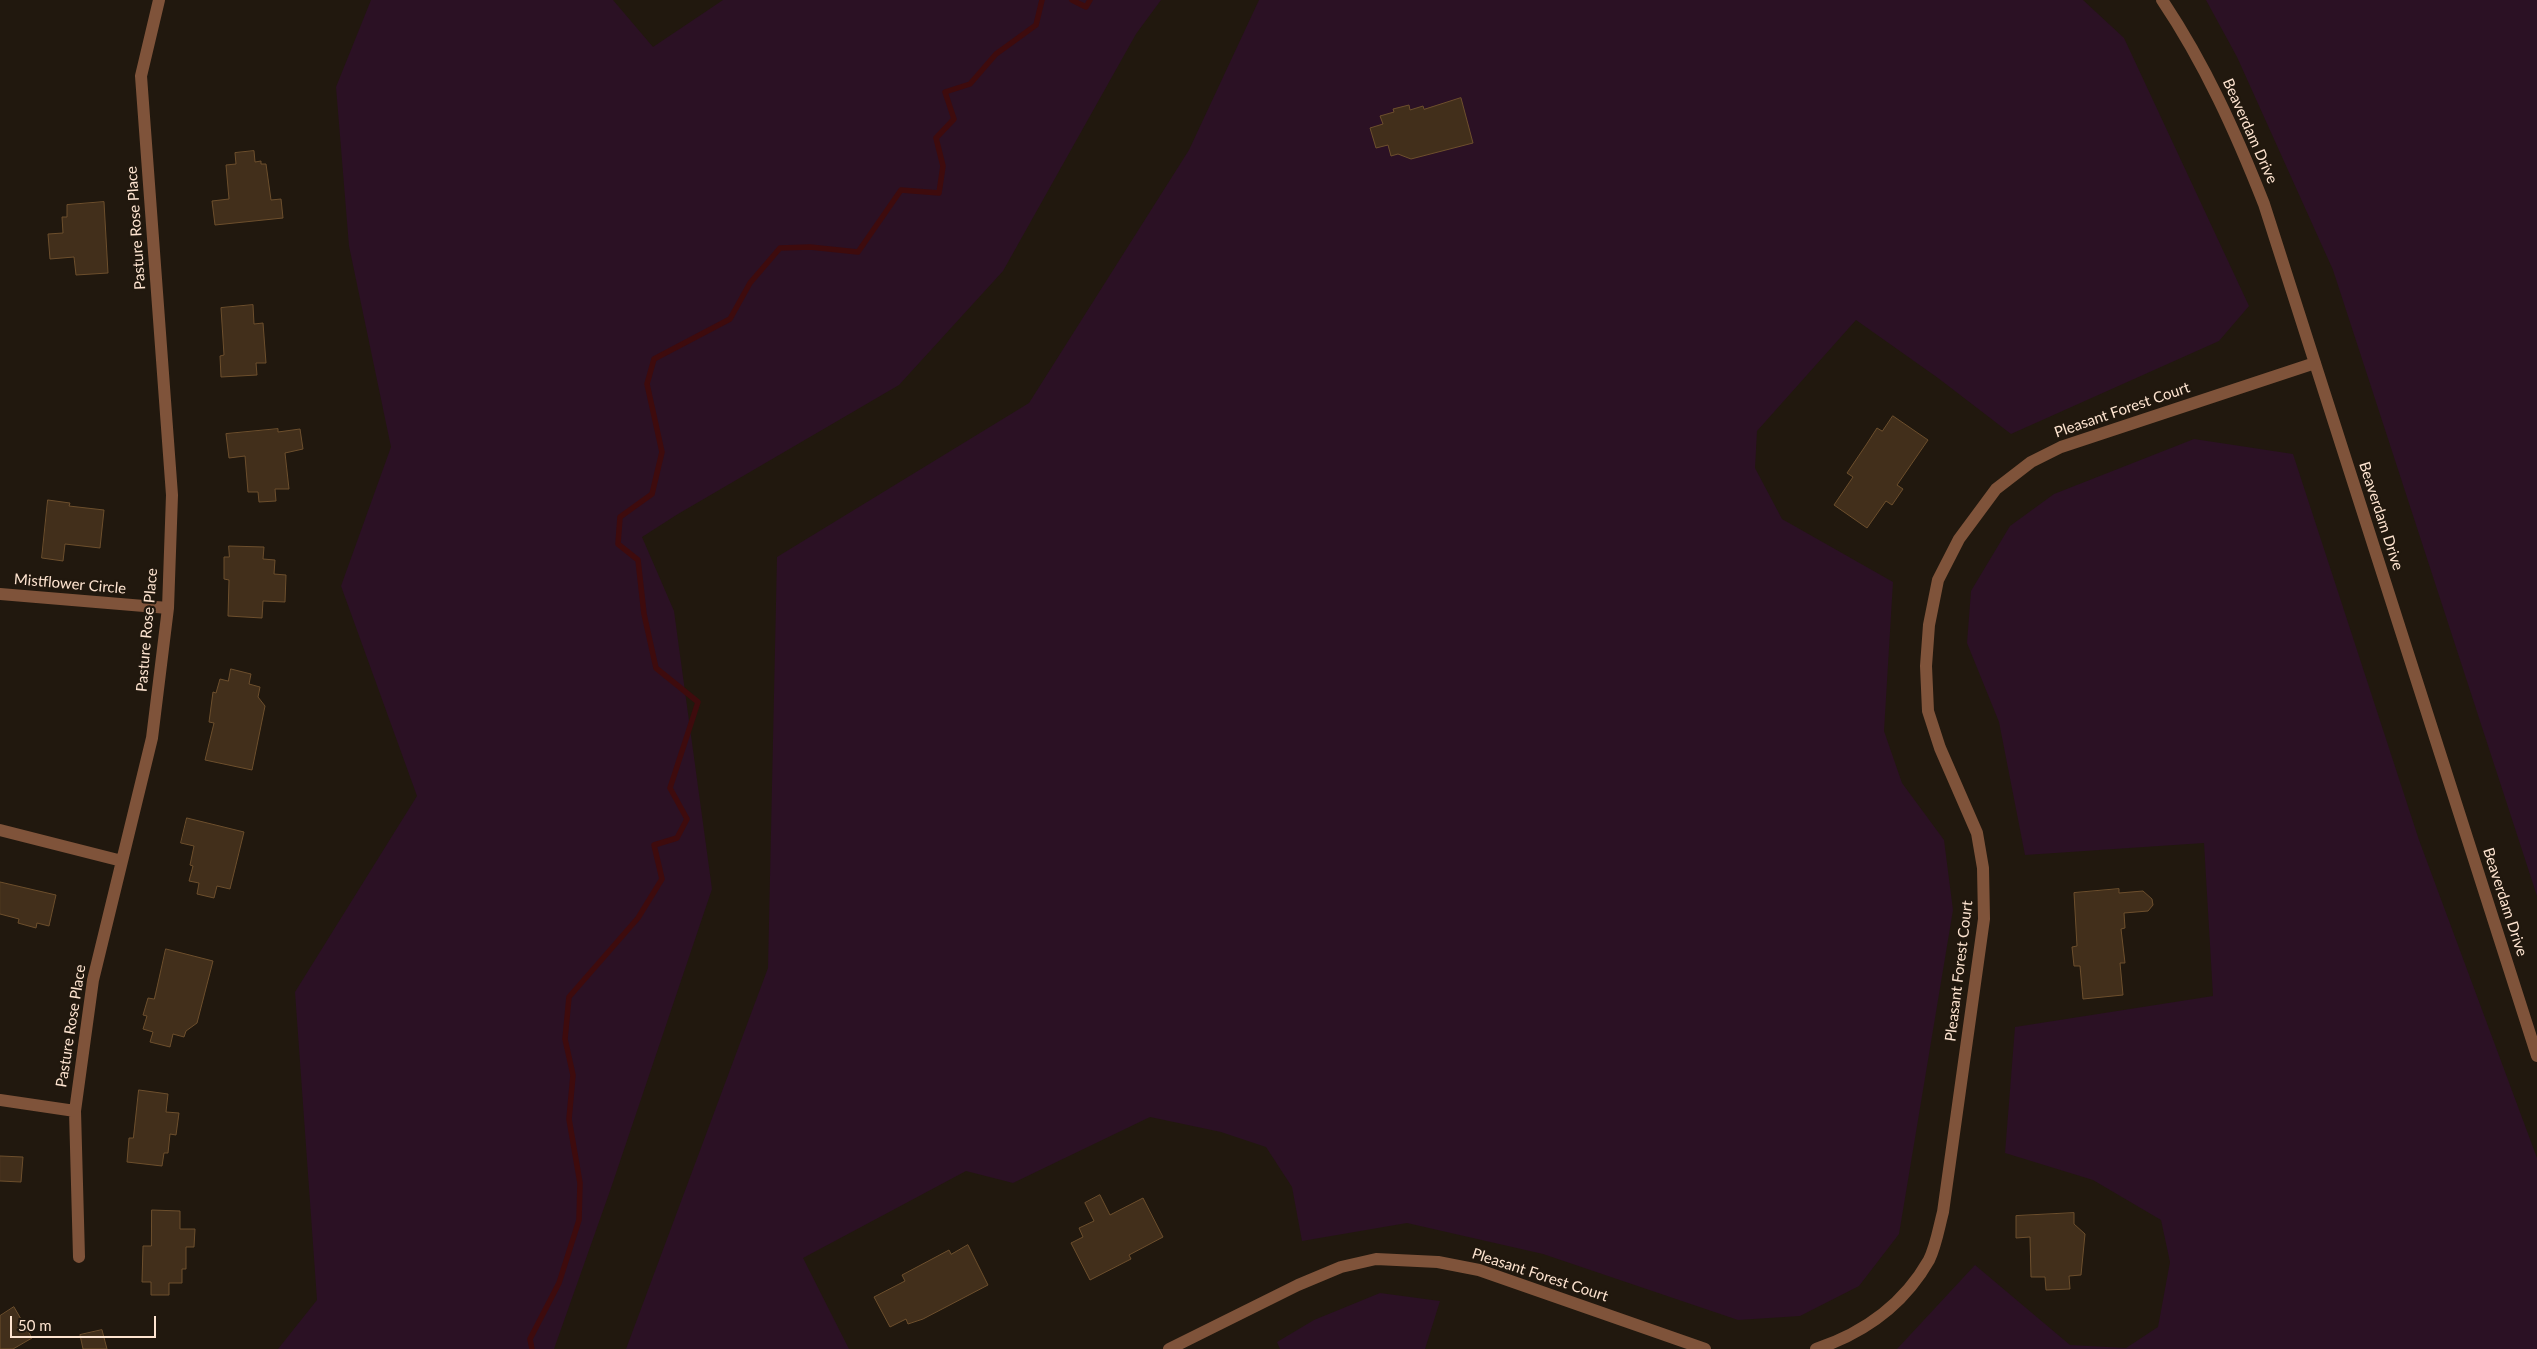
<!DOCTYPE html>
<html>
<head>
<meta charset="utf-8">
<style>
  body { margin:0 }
  #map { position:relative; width:2537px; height:1349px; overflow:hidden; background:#21180e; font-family:Lato,sans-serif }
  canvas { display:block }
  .scale { position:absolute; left:10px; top:1316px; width:146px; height:22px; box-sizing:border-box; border:2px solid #fee4d0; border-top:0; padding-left:6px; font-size:15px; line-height:18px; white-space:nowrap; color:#fee4d0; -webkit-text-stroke:4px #21180e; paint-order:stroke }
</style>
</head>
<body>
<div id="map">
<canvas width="2537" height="1349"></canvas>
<div class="scale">50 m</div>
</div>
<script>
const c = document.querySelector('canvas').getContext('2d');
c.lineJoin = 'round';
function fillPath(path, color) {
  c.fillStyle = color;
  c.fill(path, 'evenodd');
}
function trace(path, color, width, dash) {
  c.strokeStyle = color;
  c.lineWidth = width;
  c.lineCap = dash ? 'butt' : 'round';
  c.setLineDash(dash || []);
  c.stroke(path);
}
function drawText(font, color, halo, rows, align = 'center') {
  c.font = font + ' Lato,sans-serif';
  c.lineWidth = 4.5;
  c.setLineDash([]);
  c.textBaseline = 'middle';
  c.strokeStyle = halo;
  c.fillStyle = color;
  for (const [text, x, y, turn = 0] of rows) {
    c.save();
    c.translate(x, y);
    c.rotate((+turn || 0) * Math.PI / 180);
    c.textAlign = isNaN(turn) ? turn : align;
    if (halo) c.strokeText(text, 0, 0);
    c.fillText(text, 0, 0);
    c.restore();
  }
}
fillPath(new Path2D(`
  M371,0H613L653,47L723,0H1161L1136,34L1003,271L899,385L678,514L642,537L674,611L712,889L611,1188L554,1349H278L317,1300L295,992L417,796L341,586L391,447L349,246L336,87Z
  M1259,0H2083L2124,38L2249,306L2219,341L2011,434L1938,378L1856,320L1757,431L1755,468L1782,519L1893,582L1884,731L1902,783L1944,840L1953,910L1899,1234L1859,1286L1800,1316L1738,1320L1543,1254L1407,1223L1302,1241L1292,1187L1266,1147L1221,1132L1150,1117L1013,1183L966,1171L803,1258L849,1349H626L768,968L777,557L1029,403L1189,150Z
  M2206,0H2537V896L2333,270L2237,57Z
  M2194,439L2293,454L2419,840L2537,1158V1349H1897L1975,1265L2070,1345L2126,1348L2158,1327L2170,1262L2161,1220L2093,1180L2005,1153L2015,1027L2213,996L2204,843L2025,855L1999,722L1967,643L1971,591L2010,526L2054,494Z
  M1380,1293L1440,1301L1425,1349H1280L1277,1342L1314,1320Z`), '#2b1124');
trace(new Path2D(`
  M1072,0L1086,7L1090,0
  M532,1349L530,1339L559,1283L579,1220L580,1183L569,1119L573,1075L565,1039L569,997L638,918L662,879L654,845L677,838L687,819L670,788L698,702L656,668L644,614L638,560L618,544L620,517L652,494L662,452L647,384L654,359L730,319L750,283L780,248L810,247L858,252L901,190L939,193L943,166L936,138L954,119L945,92L970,84L996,54L1036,25L1042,0`), '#3e0b0d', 5.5);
const building = new Path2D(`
  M1461,98L1473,143L1411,159L1398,154L1391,156L1388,145L1376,148L1370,128L1383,124L1380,116L1394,112L1393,109L1409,105L1410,110L1423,106L1424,109Z
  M254,151L255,162L261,161V164H266L271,200L281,199L283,218L215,225L212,201L229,199L226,165L236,164L235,153Z
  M104,202L108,273L76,275L74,257L50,259L48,234L63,233L62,217H67V205Z
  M253,305L254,324L263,323L266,363H256L257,375L221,377L220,356L224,355L221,308Z
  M1893,416L1928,440L1897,485L1903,489L1892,505L1886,501L1867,528L1834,505L1853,477L1847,473L1866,445L1877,428L1882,431Z
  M278,429V432L300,429L303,449L285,453L289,489H275L276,501L259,502L258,492H248L245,456L229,458L226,434Z
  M48,500L70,503L69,506L104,510L100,548L65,544L63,561L42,558Z
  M229,546L264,547L263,559L275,560L274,574L286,575L285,602L263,601L262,618L228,616L229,580L224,579V557H229Z
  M231,669L251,674L249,684L260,687L258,697L265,706L252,770L205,760L214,723L209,722L213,692L216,693L220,679L228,681Z
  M187,818L244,832L230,889L217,886L214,898L197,894L199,883L189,881L193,866L190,865L194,846L181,843Z
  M0,882L56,895L49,926L37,923L36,928L18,923L19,919L0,914Z
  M2119,889V893L2143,891L2152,899L2153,905L2148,911L2124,913L2125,928L2121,929L2125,963H2120L2123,995L2083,999L2080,966H2074L2072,947L2077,946L2074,893Z
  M166,949L213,961L197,1023L186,1031L184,1037L173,1034L170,1047L150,1042L153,1032L143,1029L147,1016L143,1015L148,998L154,999Z
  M139,1090L168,1094L166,1112L179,1113L176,1135L170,1134L168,1153H164L162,1166L127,1162L129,1138H133Z
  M0,1156L23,1157L21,1182L0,1181Z
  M1100,1195L1110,1215L1143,1198L1163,1237L1129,1255L1131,1259L1090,1280L1071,1243L1083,1237L1079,1228L1094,1221L1085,1203Z
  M152,1210L180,1211V1229H195L194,1247H186V1269H182V1283H169V1295H151V1282H142L143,1246H151Z
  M2074,1213V1224L2085,1234L2081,1275L2069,1276L2070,1289L2046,1290L2045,1277H2031L2030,1237L2016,1238V1216Z
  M968,1245L988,1285L923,1319L908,1324L906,1319L890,1327L874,1297L905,1281L902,1275L949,1250L951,1254Z
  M14,1307L32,1338L13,1349H0V1316Z
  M102,1330L107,1349H83L80,1335Z`);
fillPath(building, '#422f1b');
trace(building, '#6d4f2d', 1);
trace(new Path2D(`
  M2162,0C2205,64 2236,133 2264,204L2537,1056
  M0,594L168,608
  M0,830L122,861
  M0,1100L75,1111
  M79,1257L75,1111L93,980L152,738L168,608L172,495L141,76L159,0
  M1169,1349L1298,1285L1341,1267L1376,1259L1438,1262L1479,1270L1705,1349
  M1816,1349C1864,1333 1904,1304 1929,1260C1936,1246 1939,1227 1943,1212L1984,919L1983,868L1977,833L1940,748L1928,711L1926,666L1929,625L1938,580L1959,539L1996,489L2031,462L2061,447L2315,363`), '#7f533a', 12);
drawText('15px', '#fee4d0', '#21180e', [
  ["Beaverdam Drive",2250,131,66],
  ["Pasture Rose Place",136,228,-94],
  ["Pleasant Forest Court",2122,410,-19],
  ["Beaverdam Drive",2381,516,72],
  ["Mistflower Circle",70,584,5],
  ["Pasture Rose Place",147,630,-85],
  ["Beaverdam Drive",2505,902,72],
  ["Pleasant Forest Court",1959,971,-83],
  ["Pasture Rose Place",71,1026,-81],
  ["Pleasant Forest Court",1540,1275,18]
]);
</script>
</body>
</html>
